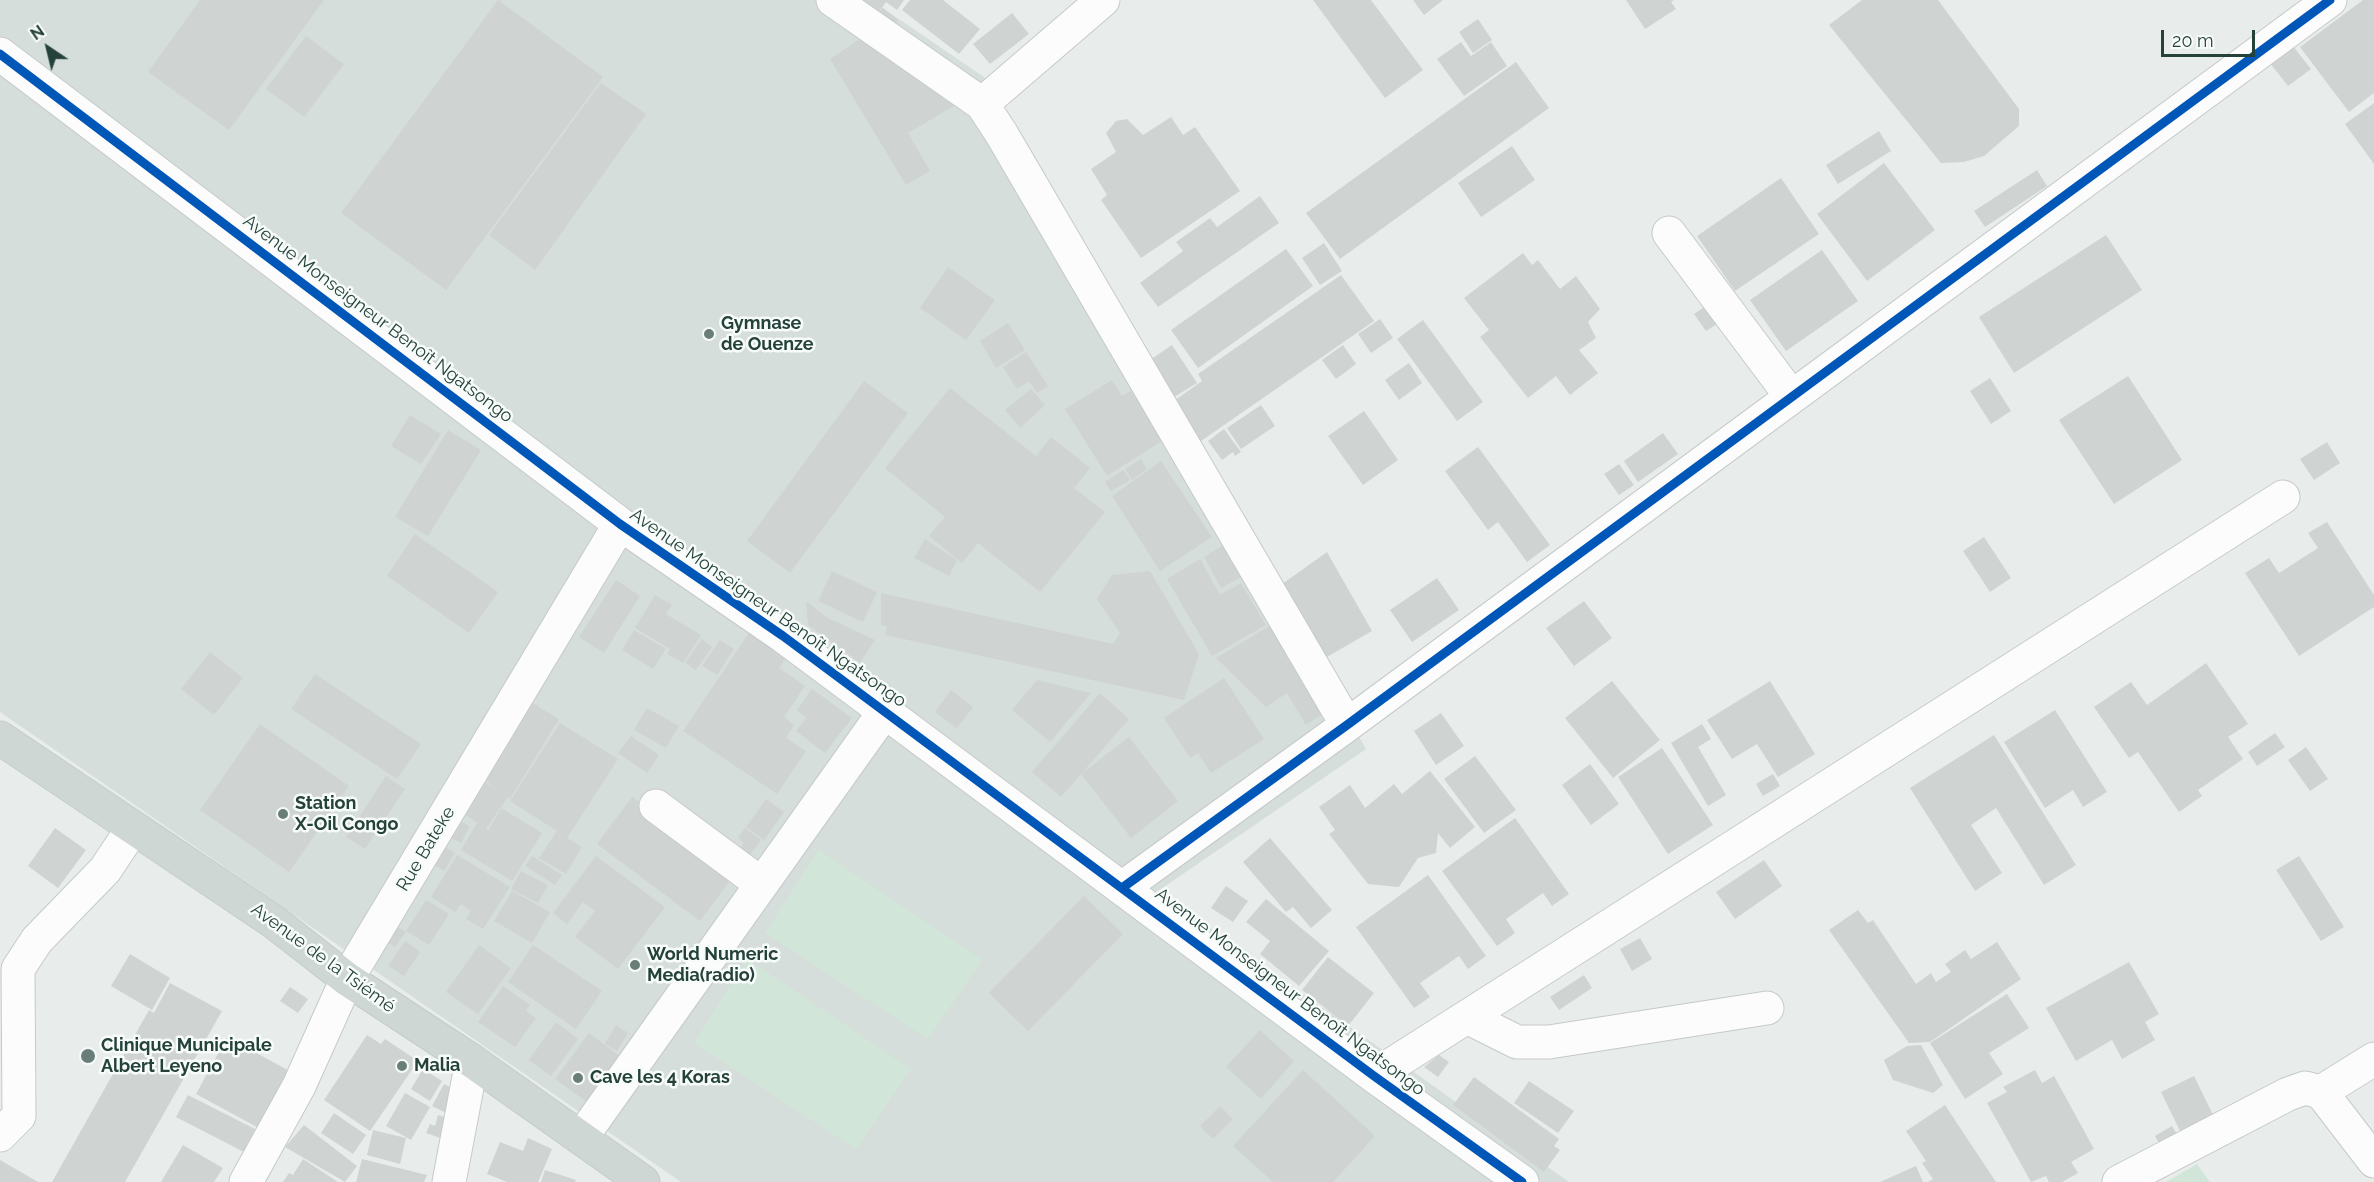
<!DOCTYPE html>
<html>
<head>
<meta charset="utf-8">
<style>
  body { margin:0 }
  #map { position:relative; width:2374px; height:1182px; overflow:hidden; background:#e8edeb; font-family:Raleway,sans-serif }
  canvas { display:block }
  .north { position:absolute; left:18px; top:18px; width:60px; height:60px; -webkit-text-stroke:4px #f7fbf9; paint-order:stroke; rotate:325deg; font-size:16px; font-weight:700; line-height:24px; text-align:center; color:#24423a }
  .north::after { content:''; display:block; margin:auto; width:21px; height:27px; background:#24423a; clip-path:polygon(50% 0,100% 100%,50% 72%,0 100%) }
  .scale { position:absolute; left:2161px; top:30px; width:94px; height:27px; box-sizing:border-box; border:3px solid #24423a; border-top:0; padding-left:8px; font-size:18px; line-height:21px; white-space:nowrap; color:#24423a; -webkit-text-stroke:4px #f7fbf9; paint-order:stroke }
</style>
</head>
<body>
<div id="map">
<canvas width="2374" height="1182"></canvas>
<div class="north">N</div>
<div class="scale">20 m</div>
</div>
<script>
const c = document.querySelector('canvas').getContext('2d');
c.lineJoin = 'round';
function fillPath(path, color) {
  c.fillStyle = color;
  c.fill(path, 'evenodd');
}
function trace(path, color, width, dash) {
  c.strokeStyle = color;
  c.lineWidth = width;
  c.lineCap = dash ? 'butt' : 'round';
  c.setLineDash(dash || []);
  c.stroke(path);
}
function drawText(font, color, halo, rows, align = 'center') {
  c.font = font + ' Raleway,sans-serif';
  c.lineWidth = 5;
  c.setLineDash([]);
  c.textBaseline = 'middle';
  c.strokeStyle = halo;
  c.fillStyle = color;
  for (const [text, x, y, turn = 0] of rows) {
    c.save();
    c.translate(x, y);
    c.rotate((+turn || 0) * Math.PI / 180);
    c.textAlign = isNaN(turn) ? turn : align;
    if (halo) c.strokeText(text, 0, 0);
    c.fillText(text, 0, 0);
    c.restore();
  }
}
fillPath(new Path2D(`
  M0,0H871L984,77L1366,749L1158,891L1569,1182H681L0,712Z`), '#d6dedb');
fillPath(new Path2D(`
  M819,850L982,960L928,1039L765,933Z
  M747,959L911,1069L856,1149L694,1043Z
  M2197,1164L2210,1182H2166Z`), '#d1e6d8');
fillPath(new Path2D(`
  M200,0H324L229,130L148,72Z
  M498,0L603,77L446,290L341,213Z
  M843,0H904L897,10L886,2L878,13Z
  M910,0H943L980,29L959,54L902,10Z
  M1313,0H1371L1423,70L1385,98Z
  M1413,0H1443L1424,15Z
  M1626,0H1674L1671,2L1676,9L1645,29Z
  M1862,0H1938L2019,109V126L1984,156L1964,162L1941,163L1829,25Z
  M2363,0H2374V93L2349,112L2300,47Z
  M883,8L898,20L888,32L873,19Z
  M1012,13L1029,34L990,64L973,44Z
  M1478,19L1492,40L1473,53L1459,32Z
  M306,36L344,64L304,117L266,89Z
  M860,39L954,106L908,133L930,171L906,185L830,59Z
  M2289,41L2311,69L2288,86L2266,58Z
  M1461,42L1471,56L1491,42L1507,66L1464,96L1437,59Z
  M1516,62L1549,108L1340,259L1306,213Z
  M601,83L646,114L535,270L489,235Z
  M2374,103V164L2345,124Z
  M1171,117L1183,135L1195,127L1240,191L1141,258L1101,200L1107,195L1091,169L1116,152L1106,133L1116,121L1127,119L1143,135Z
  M1879,131L1891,151L1838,184L1826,165Z
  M1512,146L1535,180L1481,217L1458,183Z
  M1884,163L1935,230L1867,281L1817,214Z
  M2037,170L2047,186L1985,227L1974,211Z
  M1781,178L1819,234L1735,291L1697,236Z
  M1260,196L1279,223L1158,307L1140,283L1183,251L1176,242L1210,218L1217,227Z
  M2106,235L2142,290L2014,373L1979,317Z
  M1324,243L1342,271L1320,285L1302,258Z
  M1286,249L1313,286L1198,368L1171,330Z
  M1822,250L1858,301L1786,351L1750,300Z
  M1523,253L1532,265L1538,260L1560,289L1576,276L1600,309L1588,322L1596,338L1579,350L1598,373L1570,395L1556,376L1528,398L1480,337L1489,330L1464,298Z
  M948,267L995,300L966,340L920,308Z
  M1341,275L1374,321L1191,448L1171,403L1202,381L1198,374Z
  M1716,299L1728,317L1706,331L1694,314Z
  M1380,319L1393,338L1371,353L1358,334Z
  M1423,320L1483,402L1457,421L1397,339Z
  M1008,323L1025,350L996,368L980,341Z
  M1172,345L1197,383L1171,399L1147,362Z
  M1343,345L1356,364L1336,379L1322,360Z
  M1026,352L1048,386L1037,393L1029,381L1017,389L1003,367Z
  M1409,363L1422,383L1399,400L1385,380Z
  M2128,376L2182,460L2114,504L2059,420Z
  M1990,378L2011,411L1991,424L1970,391Z
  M1112,380L1122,396L1131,391L1162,441L1107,476L1065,409Z
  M864,381L908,413L790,573L747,541Z
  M950,388L1036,456L1051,437L1090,468L1074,488L1105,512L1040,592L978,543L962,563L929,536L945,517L885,468Z
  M1031,389L1045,405L1020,428L1005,410Z
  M1261,405L1275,426L1241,449L1227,428Z
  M1364,411L1398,460L1363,485L1328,436Z
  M410,415L441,434L421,464L391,446Z
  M1224,429L1241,452L1235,456L1233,452L1222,460L1208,441Z
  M448,430L481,450L428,536L395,517Z
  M1663,433L1678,454L1638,482L1624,461Z
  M2327,442L2340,463L2314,480L2300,459Z
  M1478,447L1550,545L1527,562L1498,522L1488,530L1445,471Z
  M1141,459L1147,469L1132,480L1125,469Z
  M1161,461L1212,537L1160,571L1112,496Z
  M1619,464L1634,485L1619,495L1604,474Z
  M1123,470L1130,480L1111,491L1105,482Z
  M2327,522L2374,595V607L2299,656L2245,573L2269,558L2279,573L2318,548L2308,533Z
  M415,534L498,592L469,633L387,576Z
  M1984,537L2011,578L1990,592L1963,551Z
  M925,539L957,560L949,576L914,558Z
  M1225,544L1243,576L1221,588L1204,557Z
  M1327,552L1372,631L1320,661L1278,587Z
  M1200,559L1220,595L1241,583L1266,625L1212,656L1167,579Z
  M832,571L877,592L863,622L818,601Z
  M1150,571L1199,654L1184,700L885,635L887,626L881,625V593L1113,644L1120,633L1097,599L1112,575Z
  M1437,578L1459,610L1412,642L1390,610Z
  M616,580L640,596L604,653L579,637Z
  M655,595L672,605L666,614L701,635L683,663L667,654L670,649L635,628Z
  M806,601L826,617L875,640L860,663L808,625Z
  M1584,601L1612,638L1574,666L1546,628Z
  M1281,619L1334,707L1306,725L1287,693L1266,707L1216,658Z
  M634,630L666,649L653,669L622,650Z
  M749,633L786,658L779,668L805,686L784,717L794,725L786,738L806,751L777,794L683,731Z
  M702,639L712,647L696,670L685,663Z
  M720,640L734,649L717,675L702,666Z
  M210,652L243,678L214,715L181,689Z
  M2206,663L2248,724L2228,737L2243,759L2198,790L2202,796L2179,812L2138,752L2129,758L2094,707L2131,682L2147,705Z
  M315,674L421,744L397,779L291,709Z
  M1224,678L1264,739L1211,773L1198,753L1190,758L1164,718Z
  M1037,680L1091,693L1050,742L1012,710Z
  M1612,681L1660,740L1613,778L1565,718Z
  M1770,681L1815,754L1778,777L1757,744L1732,759L1707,720Z
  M812,689L852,718L825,753L796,731L806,718L797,710Z
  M951,690L973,707L957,728L935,712Z
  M1100,693L1129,719L1061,797L1032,772Z
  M526,699L559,719L510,799L508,797L486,829L488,831L501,808L542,833L512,881L461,850L477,823L456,808L478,777L506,796L479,776Z
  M647,708L679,726L666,748L634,730Z
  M2055,710L2107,792L2083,807L2073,790L2045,808L2004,742Z
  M1441,713L1464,746L1436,765L1414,731Z
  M560,723L618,759L567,838L582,847L566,874L539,858L557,831L510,801Z
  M260,724L349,786L289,872L200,810Z
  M1702,724L1711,739L1698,747L1726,795L1708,806L1671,743Z
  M2275,733L2285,747L2257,766L2248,752Z
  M1994,735L2076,865L2044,885L1996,808L1971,825L2002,873L1975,891L1910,788Z
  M631,736L659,755L647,773L618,753Z
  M1129,737L1178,801L1131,838L1081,774Z
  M2306,747L2328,779L2310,791L2288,760Z
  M1662,748L1713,825L1668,854L1618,777Z
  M1475,756L1516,810L1484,833L1444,779Z
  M1590,764L1619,804L1591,825L1562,785Z
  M1430,771L1475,827L1450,848L1438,833L1436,853L1418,858L1399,887L1368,884L1329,834L1335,830L1319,807L1350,785L1365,808L1394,784L1402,794Z
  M1773,774L1780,786L1763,796L1756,784Z
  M386,776L405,789L365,849L346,837Z
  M632,797L735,874L700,921L597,844Z
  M766,799L784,812L764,840L746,827Z
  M1515,818L1569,894L1552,906L1543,893L1506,919L1515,933L1497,946L1442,871Z
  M456,819L470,826L461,843L447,836Z
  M55,828L86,850L58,888L28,866Z
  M745,828L761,840L744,863L734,856L744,843L738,838Z
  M1270,838L1332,910L1311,928L1293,907L1286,912L1243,862Z
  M444,846L455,853L444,871L432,863Z
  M457,855L510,887L483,929L466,919L471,911L461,904L455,912L431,897Z
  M532,856L562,875L555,885L525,866Z
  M596,856L665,907L618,969L575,937L595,911L583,902L567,924L553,913Z
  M2299,856L2344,927L2321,941L2276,870Z
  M1764,860L1782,886L1735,919L1716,892Z
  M521,871L548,885L538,903L511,889Z
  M1428,875L1486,956L1468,969L1459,956L1420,983L1430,997L1414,1008L1356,927Z
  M1226,886L1248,901L1233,922L1211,908Z
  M512,891L550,912L532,943L494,921Z
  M1084,896L1123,934L1028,1031L989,993Z
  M1266,899L1329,951L1299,986L1260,954L1270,941L1246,922Z
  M426,900L449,914L429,945L406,931Z
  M1858,910L1868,923L1873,920L1916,984L1931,973L1936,982L1951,972L1945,964L1965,950L1971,959L1997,942L2021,979L1930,1042L1909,1043L1829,930Z
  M395,925L406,932L395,947L384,940Z
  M1640,938L1652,959L1632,971L1620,949Z
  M405,941L420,952L404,976L388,966Z
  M479,945L511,968L478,1014L446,992Z
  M533,945L602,991L576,1029L508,982Z
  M130,954L170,978L152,1010L111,986Z
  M1328,957L1374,993L1348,1026L1302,990Z
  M2129,962L2159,1014L2145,1022L2155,1040L2122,1059L2112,1040L2076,1061L2046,1008Z
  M1584,975L1592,988L1559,1010L1550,997Z
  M170,983L222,1011L125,1182H52L149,1010L154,1013Z
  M503,986L530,1005L526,1011L536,1018L515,1047L478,1022Z
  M290,987L308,999L298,1013L280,1001Z
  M2007,994L2029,1028L1989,1053L2003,1074L1965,1099L1930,1043Z
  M556,1022L578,1039L551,1076L529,1060Z
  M616,1025L628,1033L617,1051L605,1044Z
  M1260,1030L1294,1061L1261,1099L1226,1067Z
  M589,1033L625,1060L591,1105L555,1079Z
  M367,1035L381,1044L385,1039L418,1061L370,1131L324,1100Z
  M227,1037L295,1074L264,1131L196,1094Z
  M1921,1045L1943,1085L1933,1093L1893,1080L1884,1060L1907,1046Z
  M1439,1055L1449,1062L1438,1077L1424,1067Z
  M423,1069L442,1081L430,1101L411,1089Z
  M1303,1070L1375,1136L1333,1182H1273L1233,1146Z
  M2035,1070L2042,1083L2054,1076L2094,1149L2071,1162L2078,1173L2062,1182H2049L2046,1176L2031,1182L1987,1103L2007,1092L2003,1087Z
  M2194,1076L2217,1123L2184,1139L2161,1092Z
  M1474,1077L1559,1139L1554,1146L1560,1150L1544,1172L1453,1105Z
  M1529,1081L1574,1111L1558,1133L1514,1103Z
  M444,1084L461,1093L450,1115L432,1106Z
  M405,1093L430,1107L411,1140L386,1126Z
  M188,1095L255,1129L244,1152L176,1117Z
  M1945,1105L1996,1182H1928L1933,1179L1922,1163L1926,1161L1906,1131Z
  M1220,1106L1233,1119L1213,1139L1200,1126Z
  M334,1113L366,1135L353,1154L321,1133Z
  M438,1115L453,1120L446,1140L426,1133L430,1124L435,1126Z
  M304,1125L357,1166L345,1182L285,1147Z
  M2172,1126L2181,1141L2164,1152L2155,1136Z
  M373,1130L406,1138L400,1164L367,1155Z
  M528,1138L552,1149L538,1182H507L487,1174L500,1142L523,1151Z
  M183,1145L223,1168L214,1182H161Z
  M303,1159L338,1182H283L289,1173L293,1175Z
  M362,1159L427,1175L424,1182H356Z
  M0,1160L38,1182H0Z
  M1916,1166L1923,1182H1880Z
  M545,1170L576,1180L575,1182H541Z`), '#cfd4d2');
const minor = new Path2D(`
  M833,0L982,104L1001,133L1347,725
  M0,54L620,524L783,636L1374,1076L1522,1182
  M982,104L1103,0
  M1669,233L1791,396
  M656,806L760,883
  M1122,888L1347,725L2330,0
  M1467,1017L1517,1042H1549L1767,1008
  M1374,1076L2283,497
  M2321,1092L2374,1059
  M0,1135L19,1116L18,969L37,940L105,870L133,828
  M581,1138L885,711
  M246,1182L299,1086L347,979L620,524
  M449,1182L472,1061
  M2119,1182L2288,1094L2305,1088L2321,1092L2374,1161`);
const major = new Path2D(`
  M0,738L274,922L347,979L472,1061L643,1182`);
trace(minor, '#c5cac8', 35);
trace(major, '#c3ccc9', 35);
trace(minor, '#fcfcfc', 33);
trace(major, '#cfd7d5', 33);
trace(new Path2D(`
  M0,54L620,524L783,636L1374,1076L1522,1182
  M1122,888L1347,725L2330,0`), '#0057b8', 9);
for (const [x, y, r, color] of [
  [709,334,6,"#697e78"],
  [283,814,6,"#697e78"],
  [635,965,6,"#697e78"],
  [88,1056,8,"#697e78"],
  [402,1066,6,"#697e78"],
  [578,1078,6,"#697e78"]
]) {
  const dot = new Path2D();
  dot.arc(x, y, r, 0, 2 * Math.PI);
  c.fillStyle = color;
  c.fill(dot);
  trace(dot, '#f7fbf9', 2);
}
drawText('18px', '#24423a', '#f7fbf9', [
  ["Avenue Monseigneur Benoît Ngatsongo",378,319,37],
  ["Avenue Monseigneur Benoît Ngatsongo",768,608,35],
  ["Rue Bateke",426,849,-59],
  ["Avenue de la Tsiémé",323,958,36],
  ["Avenue Monseigneur Benoît Ngatsongo",1290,992,37]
]);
drawText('bold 18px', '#24423a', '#f7fbf9', [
  ["Gymnase",721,324],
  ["de Ouenze",721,345],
  ["Station",295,804],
  ["X-Oil Congo",295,825],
  ["World Numeric",647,955],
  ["Media(radio)",647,976],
  ["Clinique Municipale",101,1046],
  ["Albert Leyeno",101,1067],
  ["Malia",414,1066],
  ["Cave les 4 Koras",590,1078]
], 'left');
</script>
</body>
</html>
